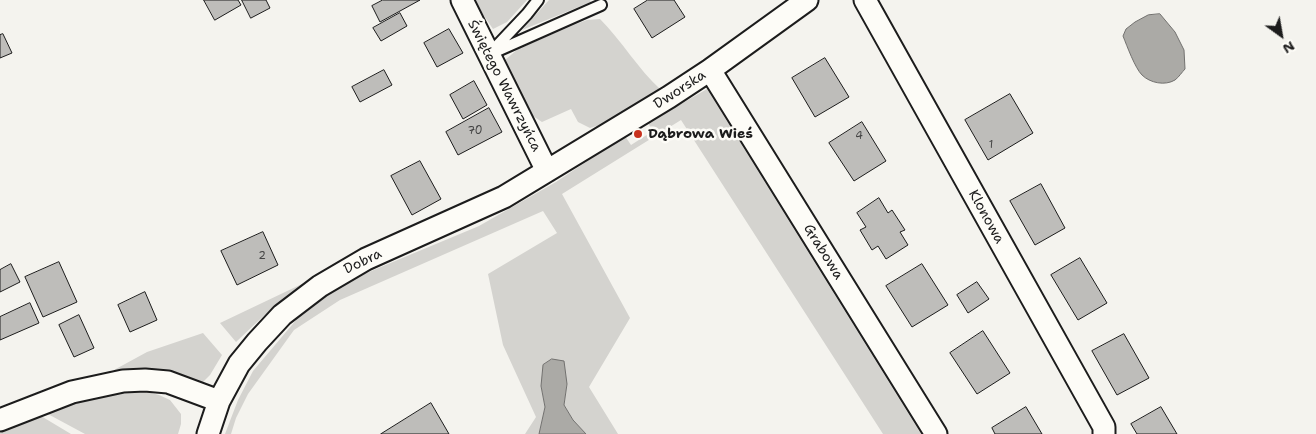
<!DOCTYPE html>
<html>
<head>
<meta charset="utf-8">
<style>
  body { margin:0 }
  #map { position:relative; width:1316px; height:434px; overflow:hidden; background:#f4f3ee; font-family:"Shantell Sans",sans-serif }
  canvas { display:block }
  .north { position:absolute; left:1256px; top:10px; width:50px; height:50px; -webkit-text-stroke:4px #fdfcf7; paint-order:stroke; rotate:148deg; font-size:14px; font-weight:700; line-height:20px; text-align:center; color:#1c1c1c }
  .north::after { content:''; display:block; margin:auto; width:18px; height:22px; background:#1c1c1c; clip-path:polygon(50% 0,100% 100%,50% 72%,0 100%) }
</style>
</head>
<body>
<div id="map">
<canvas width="1316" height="434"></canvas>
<div class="north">N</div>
</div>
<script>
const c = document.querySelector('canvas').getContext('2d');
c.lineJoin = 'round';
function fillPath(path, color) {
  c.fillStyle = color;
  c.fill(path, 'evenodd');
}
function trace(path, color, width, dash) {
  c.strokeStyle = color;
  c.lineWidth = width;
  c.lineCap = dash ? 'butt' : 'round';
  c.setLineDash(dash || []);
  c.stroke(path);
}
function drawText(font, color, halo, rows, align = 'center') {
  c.font = font + ' "Shantell Sans",sans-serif';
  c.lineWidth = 5;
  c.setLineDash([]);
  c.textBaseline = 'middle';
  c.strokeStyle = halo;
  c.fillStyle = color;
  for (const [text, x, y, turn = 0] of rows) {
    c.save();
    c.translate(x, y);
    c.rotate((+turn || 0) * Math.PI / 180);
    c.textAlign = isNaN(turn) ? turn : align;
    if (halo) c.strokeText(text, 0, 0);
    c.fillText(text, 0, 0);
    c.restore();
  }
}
fillPath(new Path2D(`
  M473,0H527L507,22L493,29Z
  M549,0H590L591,2L522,30Z
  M600,19C622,41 638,69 661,90L612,121L590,128L578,122L571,109L542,122L533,116L505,60L518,49L576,24L587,20Z
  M707,89L921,434H883L681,120L562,194L630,318L589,387L618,434H586L573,420L564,405L567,384L541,386L545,407L539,434H525L536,417L503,345L488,274L557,233L543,211L340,300L294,330L248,394L236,418L231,434H225L238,400L253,371L297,319L330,294L364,274L479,226L556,182L625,136L631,145L653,131L648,123Z
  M304,283L305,286L274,306L236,342L220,323Z
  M203,333L222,355L210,375L203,382C194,381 186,377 177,374C156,370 136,369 114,370L147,352Z
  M140,390L159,395L170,400L181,414V424L178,434H85L46,413L87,395Z
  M41,416L71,434H0V433Z`), '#d4d3cf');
const water = new Path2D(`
  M1160,14L1175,32L1184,50L1185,69C1182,72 1179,77 1175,80C1165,86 1150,83 1142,75C1135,68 1127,46 1123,36L1126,29L1135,22L1148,15Z
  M552,359L564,361L567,384L564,405L573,420L586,434H539L545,407L541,386L543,365Z`);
fillPath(water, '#abaaa6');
trace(water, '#72716f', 1);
const building = new Path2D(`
  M204,0H238L241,5L215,20Z
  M242,0H266L270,8L251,18Z
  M383,0H420L380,22L372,6Z
  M648,0H674L685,17L652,38L634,9Z
  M400,13L407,26L381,41L373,28Z
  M449,29L463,53L437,67L424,43Z
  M3,34L12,53L0,58V35Z
  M825,58L849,97L815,117L792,78Z
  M384,70L392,85L360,102L352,87Z
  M474,81L487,105L463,119L450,95Z
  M1010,94L1033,133L988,160L965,120Z
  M489,108L502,132L458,155L446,132Z
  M862,122L886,161L854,181L829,143Z
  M420,161L441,199L412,215L391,176Z
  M1041,184L1065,228L1035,245L1010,201Z
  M879,198L888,213L892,210L905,230L900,232L908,245L886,259L878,246L872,250L860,230L866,227L857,213Z
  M263,232L278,265L237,285L221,251Z
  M1080,258L1107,303L1078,320L1051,275Z
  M59,262L77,302L43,317L25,277Z
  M11,264L20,282L0,292V270Z
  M922,264L948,305L912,327L886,286Z
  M977,282L989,299L968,313L957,295Z
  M145,292L157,320L130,332L118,305Z
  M30,303L39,323L0,340V317Z
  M79,315L94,348L74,357L59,325Z
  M983,331L1010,373L977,394L950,353Z
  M1124,334L1149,378L1117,395L1092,351Z
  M431,403L449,434H381Z
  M1026,407L1042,434H995L992,428Z
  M1161,407L1177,434H1137L1131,424Z`);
fillPath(building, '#bebdba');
trace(building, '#1c1c1c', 1);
const lane = new Path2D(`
  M492,51L527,14L538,0
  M488,55L601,5`);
const street = new Path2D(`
  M462,0L547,171
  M865,0L1104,427V434
  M710,70L936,434
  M0,420L72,392L123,381L145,380L168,382L219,401
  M208,434L219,401L239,364L257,342L282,315L320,286L366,259L504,197L669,97L710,70L807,0`);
trace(lane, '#1c1c1c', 14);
trace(street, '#1c1c1c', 25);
trace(lane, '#fdfcf7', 10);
trace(street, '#fdfcf7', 21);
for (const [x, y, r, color] of [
  [638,134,5,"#c8321e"]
]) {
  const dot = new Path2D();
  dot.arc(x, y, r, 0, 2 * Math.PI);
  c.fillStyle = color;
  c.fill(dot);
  trace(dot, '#fdfcf7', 2);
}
drawText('11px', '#444', null, [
  ["70",475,131],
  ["4",859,136],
  ["1",991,145],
  ["2",262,256]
]);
drawText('14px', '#1c1c1c', '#fdfcf7', [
  ["Świętego Wawrzyńca",504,86,63],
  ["Dworska",680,90,-33],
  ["Klonowa",986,217,61],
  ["Grabowa",823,252,58],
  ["Dobra",363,262,-26]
]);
drawText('bold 14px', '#1c1c1c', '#fdfcf7', [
  ["Dąbrowa Wieś",648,134]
], 'left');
</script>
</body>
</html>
